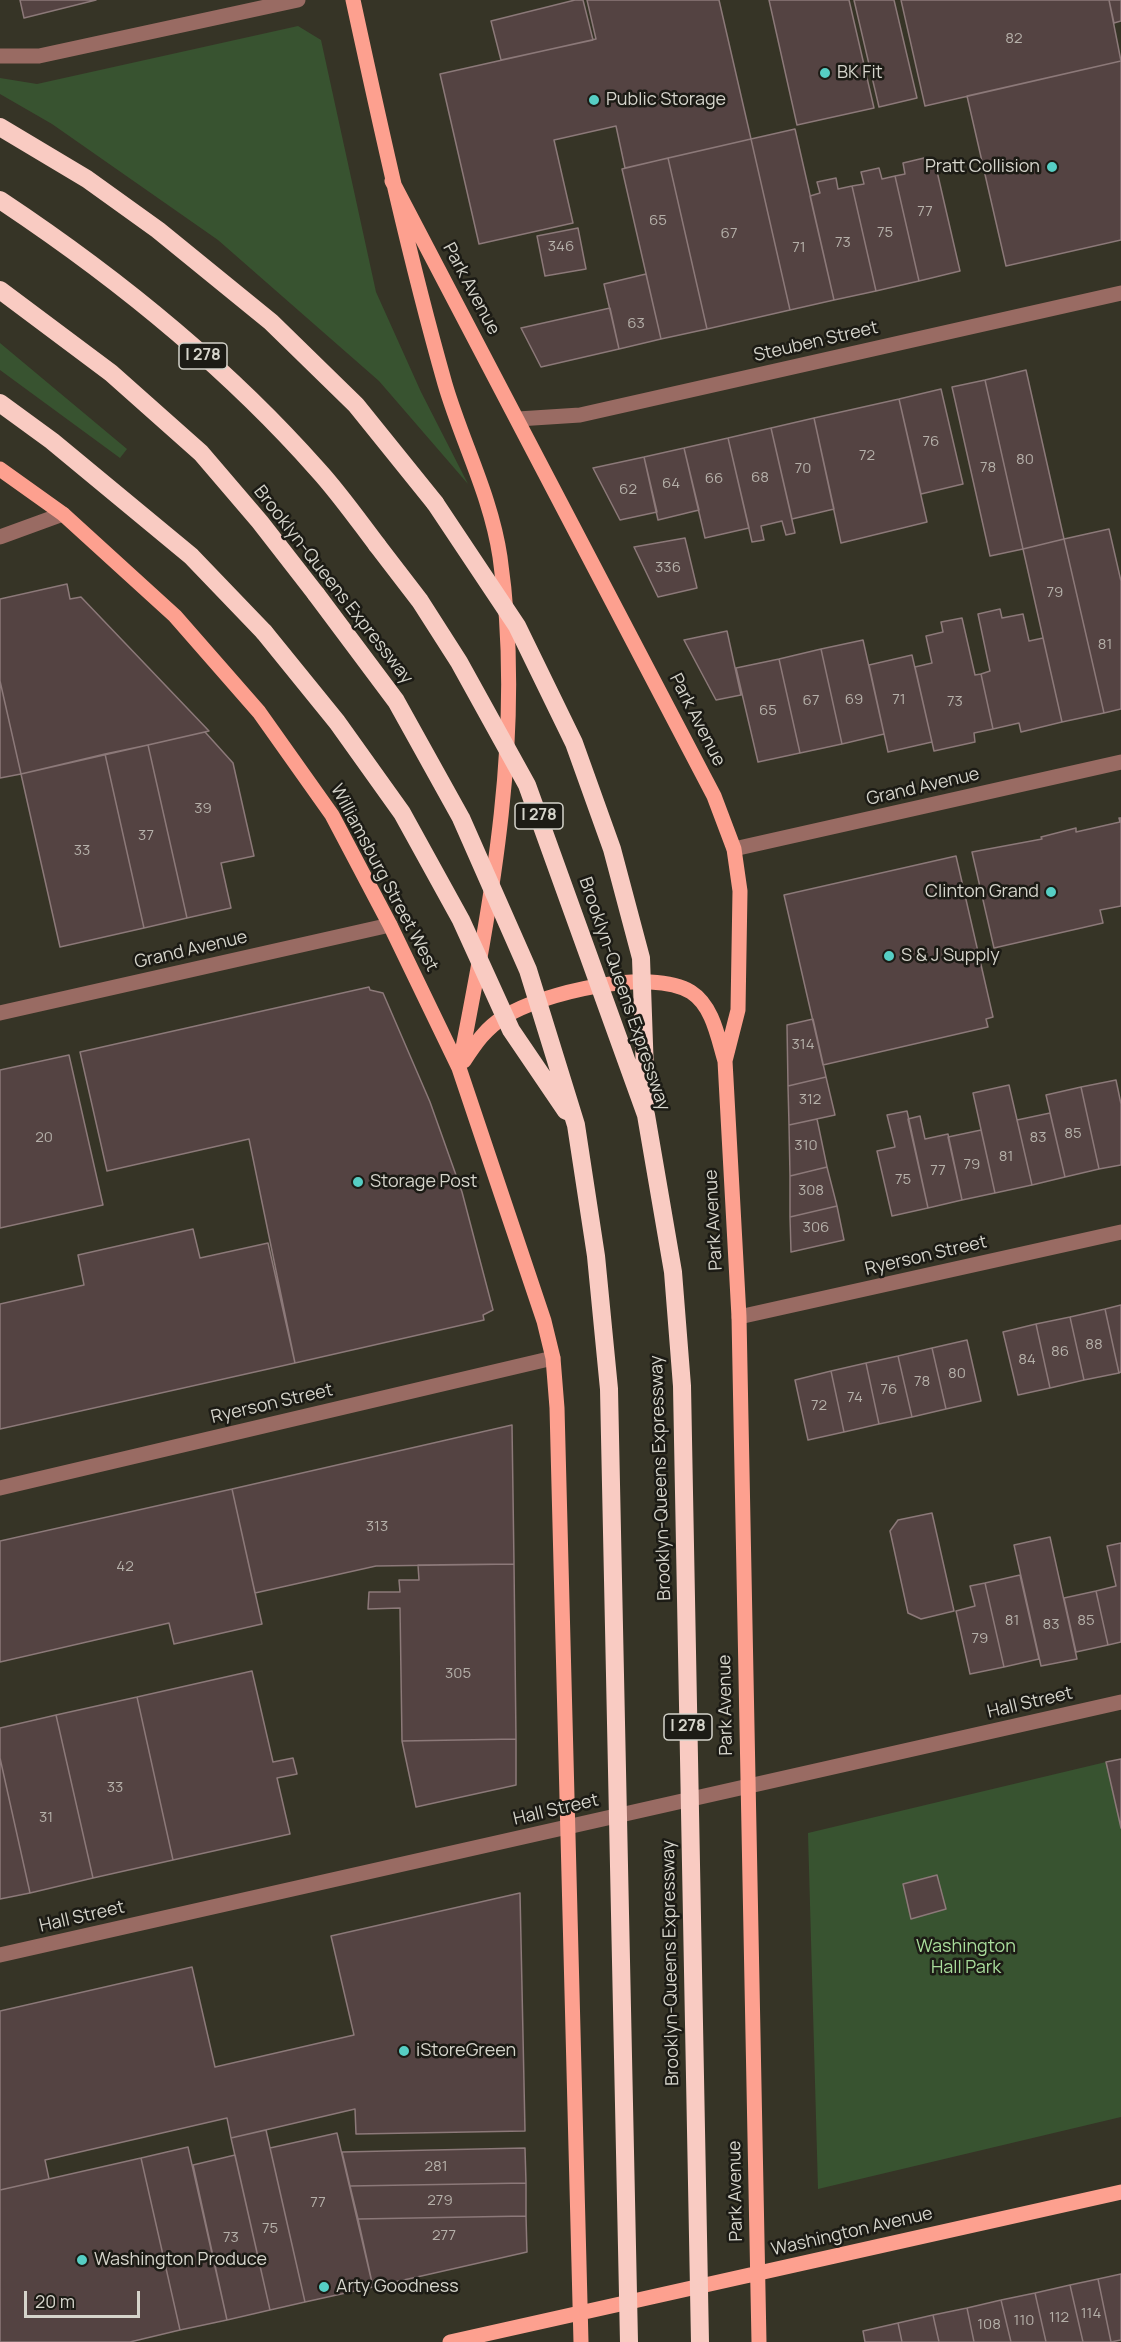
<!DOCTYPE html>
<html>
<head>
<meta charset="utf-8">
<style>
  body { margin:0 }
  #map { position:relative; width:1121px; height:2342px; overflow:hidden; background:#363426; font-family:Manrope,sans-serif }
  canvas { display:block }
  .scale { position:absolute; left:24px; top:2291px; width:116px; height:27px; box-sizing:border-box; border:3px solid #d5d4cb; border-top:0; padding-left:8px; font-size:18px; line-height:21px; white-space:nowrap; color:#d5d4cb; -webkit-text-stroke:4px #1c1b15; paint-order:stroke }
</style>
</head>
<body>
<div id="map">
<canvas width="1121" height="2342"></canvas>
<div class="scale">20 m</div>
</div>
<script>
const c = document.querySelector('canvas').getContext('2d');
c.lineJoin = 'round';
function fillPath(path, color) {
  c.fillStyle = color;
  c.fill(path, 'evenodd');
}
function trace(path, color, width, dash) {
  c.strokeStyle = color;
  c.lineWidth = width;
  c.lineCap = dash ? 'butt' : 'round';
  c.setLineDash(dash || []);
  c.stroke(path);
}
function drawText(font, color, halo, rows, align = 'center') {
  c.font = font + ' Manrope,sans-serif';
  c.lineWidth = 5;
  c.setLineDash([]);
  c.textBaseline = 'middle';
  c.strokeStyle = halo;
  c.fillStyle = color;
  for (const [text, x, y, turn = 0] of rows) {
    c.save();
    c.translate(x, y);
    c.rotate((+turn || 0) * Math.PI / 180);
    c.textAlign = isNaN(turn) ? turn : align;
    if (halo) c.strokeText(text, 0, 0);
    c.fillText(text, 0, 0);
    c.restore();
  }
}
fillPath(new Path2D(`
  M298,26L321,40L376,292L421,392L468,484L379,381L218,240L52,124L0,94V78L37,84Z
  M0,343L127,449L120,458L0,370Z
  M1106,1762L1121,1828V2117L818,2189L808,1833Z`), '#385330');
const building = new Path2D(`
  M20,0H96L24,18Z
  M575,0H583L593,40L501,60L491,21Z
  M587,0H719L751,139L625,168L616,126L554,140L573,223L479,244L440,74L596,39Z
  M769,0H849L874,108L797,125Z
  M854,0H894L917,98L879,107Z
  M901,0H1109L1121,61L925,106Z
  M1109,0H1121V21L1114,23Z
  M1121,61V240L1006,266L967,96Z
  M795,129L834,300L790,310L751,139Z
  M751,139L790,310L707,329L668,158Z
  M668,158L707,329L661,339L622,169Z
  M924,158L926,169L936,167L960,271L919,281L895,176L905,174L903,163Z
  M879,168L882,179L895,176L919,281L876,291L852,186L864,184L861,172Z
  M836,178L838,189L852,186L876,291L834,300L810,196L820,193L817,182Z
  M578,228L586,269L545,276L537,236Z
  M646,274L661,339L619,349L604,284Z
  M610,308L619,349L541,367L521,328Z
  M1026,370L1064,539L1023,549L985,380Z
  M985,380L1023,549L990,556L952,387Z
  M941,389L963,484L921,494L899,399Z
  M899,399L927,522L841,543L814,418Z
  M814,418L834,509L792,519L771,428Z
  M771,428L795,533L786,535L782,521L761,526L764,540L752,542L728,438Z
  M728,438L749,528L705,538L684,448Z
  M684,448L699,510L658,520L644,457Z
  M644,457L657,512L620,520L593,468Z
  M1109,529L1121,581V709L1104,713L1064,539Z
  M685,538L697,588L658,597L634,547Z
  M1064,539L1104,713L1062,722L1023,549Z
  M67,584L70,599L81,597L209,731L21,774L0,681V599Z
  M1000,609L1002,618L1023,614L1029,641L1043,638L1062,722L1021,732L1019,723L993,729L981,674L990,671L978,614Z
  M962,618L975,675L981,674L993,729L974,733L975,742L934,751L915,667L932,663L926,636L943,632L941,622Z
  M727,631L741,695L716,700L684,640Z
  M863,640L884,734L842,744L821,649Z
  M821,649L842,744L800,753L779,659Z
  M912,655L932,742L888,752L869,665Z
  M779,659L800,753L758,762L736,668Z
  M0,681L21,774L0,778Z
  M205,732L233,763L254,856L221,863L231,908L187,918L148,745Z
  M148,745L187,918L144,928L105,754Z
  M105,754L144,928L60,947L21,774Z
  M1119,818H1121V906L1100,910L1103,923L994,948L972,852L1042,839L1041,837L1076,828V832L1120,822Z
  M956,856L993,1017L986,1019L988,1027L823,1065L784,895Z
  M369,987L370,990L383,993L430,1102L462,1192L493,1310L483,1315L484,1320L295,1363L249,1139L107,1171L80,1052Z
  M813,1019L826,1077L788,1086L787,1025Z
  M69,1055L103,1205L0,1228V1070Z
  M826,1077L835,1115L789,1125L788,1086Z
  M1116,1080L1121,1104V1165L1099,1169L1081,1087Z
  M1009,1085L1032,1185L995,1193L973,1093Z
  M1081,1087L1099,1169L1065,1177L1046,1095Z
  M907,1111L928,1208L892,1216L877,1151L895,1147L887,1115Z
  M1050,1113L1065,1177L1032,1185L1017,1120Z
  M920,1116L925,1139L948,1134L962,1200L928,1208L908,1119Z
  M817,1119L827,1167L790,1176L789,1125Z
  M981,1130L995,1193L962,1200L948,1137Z
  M827,1167L837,1206L790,1217V1176Z
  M837,1206L844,1240L791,1252L790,1217Z
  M193,1229L200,1258L268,1243L295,1363L0,1429V1304L84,1285L78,1255Z
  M1121,1305V1372L1119,1373L1105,1309Z
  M1105,1309L1119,1373L1084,1380L1070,1317Z
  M1070,1317L1084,1380L1050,1388L1036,1324Z
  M1036,1324L1050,1388L1018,1395L1003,1332Z
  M967,1340L981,1401L946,1409L932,1348Z
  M932,1348L946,1409L912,1417L898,1356Z
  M898,1356L912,1417L879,1424L866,1363Z
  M866,1363L879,1424L844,1432L831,1371Z
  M831,1371L844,1432L808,1440L795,1380Z
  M512,1425L514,1564L376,1566L255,1593L232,1489Z
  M232,1489L262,1624L174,1644L169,1623L0,1662V1541Z
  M932,1513L954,1611L921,1619L908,1613L890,1531L898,1520Z
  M1050,1537L1077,1659L1041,1666L1014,1545Z
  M1121,1543V1642L1108,1645L1096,1591L1116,1586L1107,1546Z
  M514,1564L516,1739L402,1741L400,1608L368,1609L369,1592H400L399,1580H419L418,1565Z
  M1020,1575L1039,1659L1004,1667L985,1583Z
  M985,1583L1004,1667L970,1674L956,1611L975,1606L970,1586Z
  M1096,1591L1108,1645L1076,1652L1064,1598Z
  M252,1671L273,1762L293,1758L297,1774L277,1778L290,1834L173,1860L137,1697Z
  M137,1697L173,1860L93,1878L56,1715Z
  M56,1715L93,1878L30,1893L0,1758V1728Z
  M516,1739V1785L416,1807L402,1741Z
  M0,1758L30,1893L0,1899Z
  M1121,1759V1828L1106,1762Z
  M937,1875L946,1909L911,1919L903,1884Z
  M520,1893L525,2131L356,2134L355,2109L231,2138L227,2118L45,2160L49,2179L0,2190V2011L192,1967L215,2067L354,2035L331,1936Z
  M266,2130L305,2302L270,2310L231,2138Z
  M337,2133L373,2287L305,2302L270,2148Z
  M188,2147L227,2320L180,2330L141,2158Z
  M525,2148L526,2183L350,2186L342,2152Z
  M235,2155L270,2310L227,2320L193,2165Z
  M141,2158L180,2330L130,2342H0V2190Z
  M526,2183V2216L358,2219L350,2186Z
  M526,2216L527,2252L373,2287L358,2219Z
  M1121,2274V2340L1111,2342L1098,2279Z
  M1098,2279L1111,2342H1083L1070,2285Z
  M1070,2285L1083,2342H1046L1035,2293Z
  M1035,2293L1046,2342H1011L1001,2300Z
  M1001,2300L1011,2342H974L967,2308Z
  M967,2308L974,2342H939L933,2315Z
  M933,2315L939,2342H902L898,2323Z
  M898,2323L902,2342H865L863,2331Z`);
fillPath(building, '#544342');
trace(building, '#8c7979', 1.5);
trace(new Path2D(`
  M0,56H39L298,0
  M518,419L580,415L1121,293
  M0,537L63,514
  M734,849L1121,762
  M0,1013L390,925
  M739,1317L1121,1232
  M0,1488L553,1358
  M0,1955L1121,1702`), '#996b63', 15);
trace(new Path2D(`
  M353,0C381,129 409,257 445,384C462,442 491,496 500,557C525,730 492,899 459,1068
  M392,181L714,796L734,849L740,891L738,1010L725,1061L739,1317L759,2342
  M0,469L63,514L175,616L259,712L332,815L390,925L459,1068L544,1321L553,1358L557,1408L581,2342
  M464,1061C475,1044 486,1028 504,1017C542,993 651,967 691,992C713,1006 718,1038 725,1061
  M450,2342L1121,2192`), '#fda08f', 15);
trace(new Path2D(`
  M0,127L87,179L158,230L271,322L356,405L435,503
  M0,200C116,277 225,365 318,470C339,493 358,520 377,545
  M0,290L111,373L201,453L260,522L316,594
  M0,403L52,441L191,556L264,632`), '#f9cbc2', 18);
trace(new Path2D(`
  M435,503L517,626L574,743L612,849L641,958L646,1101
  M377,545L420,601L459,662L527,785L646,1115L673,1272L682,1386L700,2342
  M316,594L396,701L461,818L528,970L576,1125L596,1256L609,1389L629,2342
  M264,632L337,722L402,813L461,920L511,1030L566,1111`), '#f9cbc2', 18);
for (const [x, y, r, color] of [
  [825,73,6,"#56cec4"],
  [594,100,6,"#56cec4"],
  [1052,167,6,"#56cec4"],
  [1051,892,6,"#56cec4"],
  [889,956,6,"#56cec4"],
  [358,1182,6,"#56cec4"],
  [404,2051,6,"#56cec4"],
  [82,2260,6,"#56cec4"],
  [324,2287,6,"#56cec4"]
]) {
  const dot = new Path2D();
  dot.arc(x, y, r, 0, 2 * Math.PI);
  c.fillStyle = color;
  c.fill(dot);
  trace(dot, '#1c1b15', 2);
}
drawText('15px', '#b5b0a9', null, [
  ["82",1014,39],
  ["77",925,212],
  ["65",658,221],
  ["75",885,233],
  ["67",729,234],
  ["73",843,243],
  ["346",561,247],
  ["71",799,248],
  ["63",636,324],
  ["76",931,442],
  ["72",867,456],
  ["80",1025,460],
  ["78",988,468],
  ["70",803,469],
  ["68",760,478],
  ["66",714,479],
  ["64",671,484],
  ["62",628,490],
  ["336",668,568],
  ["79",1055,593],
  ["81",1105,645],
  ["69",854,700],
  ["71",899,700],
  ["67",811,701],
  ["73",955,702],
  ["65",768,711],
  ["39",203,809],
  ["37",146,836],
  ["33",82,851],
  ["314",803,1045],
  ["312",810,1100],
  ["85",1073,1134],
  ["20",44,1138],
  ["83",1038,1138],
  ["310",806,1146],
  ["81",1006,1157],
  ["79",972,1165],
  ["77",938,1171],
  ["75",903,1180],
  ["308",811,1191],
  ["306",816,1228],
  ["88",1094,1345],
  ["86",1060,1352],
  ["84",1027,1360],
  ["80",957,1374],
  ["78",922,1382],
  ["76",889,1390],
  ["74",855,1398],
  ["72",819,1406],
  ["313",377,1527],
  ["42",125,1567],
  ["81",1012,1621],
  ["85",1086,1621],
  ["83",1051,1625],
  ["79",980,1639],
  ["305",458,1674],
  ["33",115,1788],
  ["31",46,1818],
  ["281",436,2167],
  ["279",440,2201],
  ["77",318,2203],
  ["75",270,2229],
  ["277",444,2236],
  ["73",231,2238],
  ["114",1091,2314],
  ["112",1059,2318],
  ["110",1024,2321],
  ["108",989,2325]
]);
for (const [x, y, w] of [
  [203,356,48],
  [539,816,48],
  [688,1727,48]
]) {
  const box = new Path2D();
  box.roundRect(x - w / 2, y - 13, w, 26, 4.5);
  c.fillStyle = '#1c1b15';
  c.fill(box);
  trace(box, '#d5d4cb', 1.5);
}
drawText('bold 16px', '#d5d4cb', null, [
  ["I 278",203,356],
  ["I 278",539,816],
  ["I 278",688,1727]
]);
drawText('18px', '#d5d4cb', '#1c1b15', [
  ["BK Fit",837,73],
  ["Public Storage",606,100],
  ["Pratt Collision",1040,167,"right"],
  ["Clinton Grand",1039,892,"right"],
  ["S & J Supply",901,956],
  ["Storage Post",370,1182],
  ["iStoreGreen",416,2051],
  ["Washington Produce",94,2260],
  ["Arty Goodness",336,2287]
], 'left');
drawText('18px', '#d5d4cb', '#1c1b15', [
  ["Park Avenue",471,289,62],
  ["Steuben Street",816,342,-13],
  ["Brooklyn-Queens Expressway",333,585,52],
  ["Park Avenue",697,720,63],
  ["Grand Avenue",923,787,-13],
  ["Williamsburg Street West",384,878,62],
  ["Grand Avenue",191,950,-13],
  ["Brooklyn-Queens Expressway",624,994,71],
  ["Park Avenue",714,1220,-93],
  ["Ryerson Street",926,1256,-13],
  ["Ryerson Street",272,1404,-13],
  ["Brooklyn-Queens Expressway",661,1478,-92],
  ["Hall Street",1030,1703,-13],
  ["Park Avenue",726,1705,-91],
  ["Hall Street",556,1810,-13],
  ["Hall Street",82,1917,-13],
  ["Brooklyn-Queens Expressway",671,1963,-91],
  ["Park Avenue",736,2191,-91],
  ["Washington Avenue",852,2232,-13]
]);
drawText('18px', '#a9dd9b', '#1c1b15', [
  ["Washington",966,1947],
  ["Hall Park",966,1968]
]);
</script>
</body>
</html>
